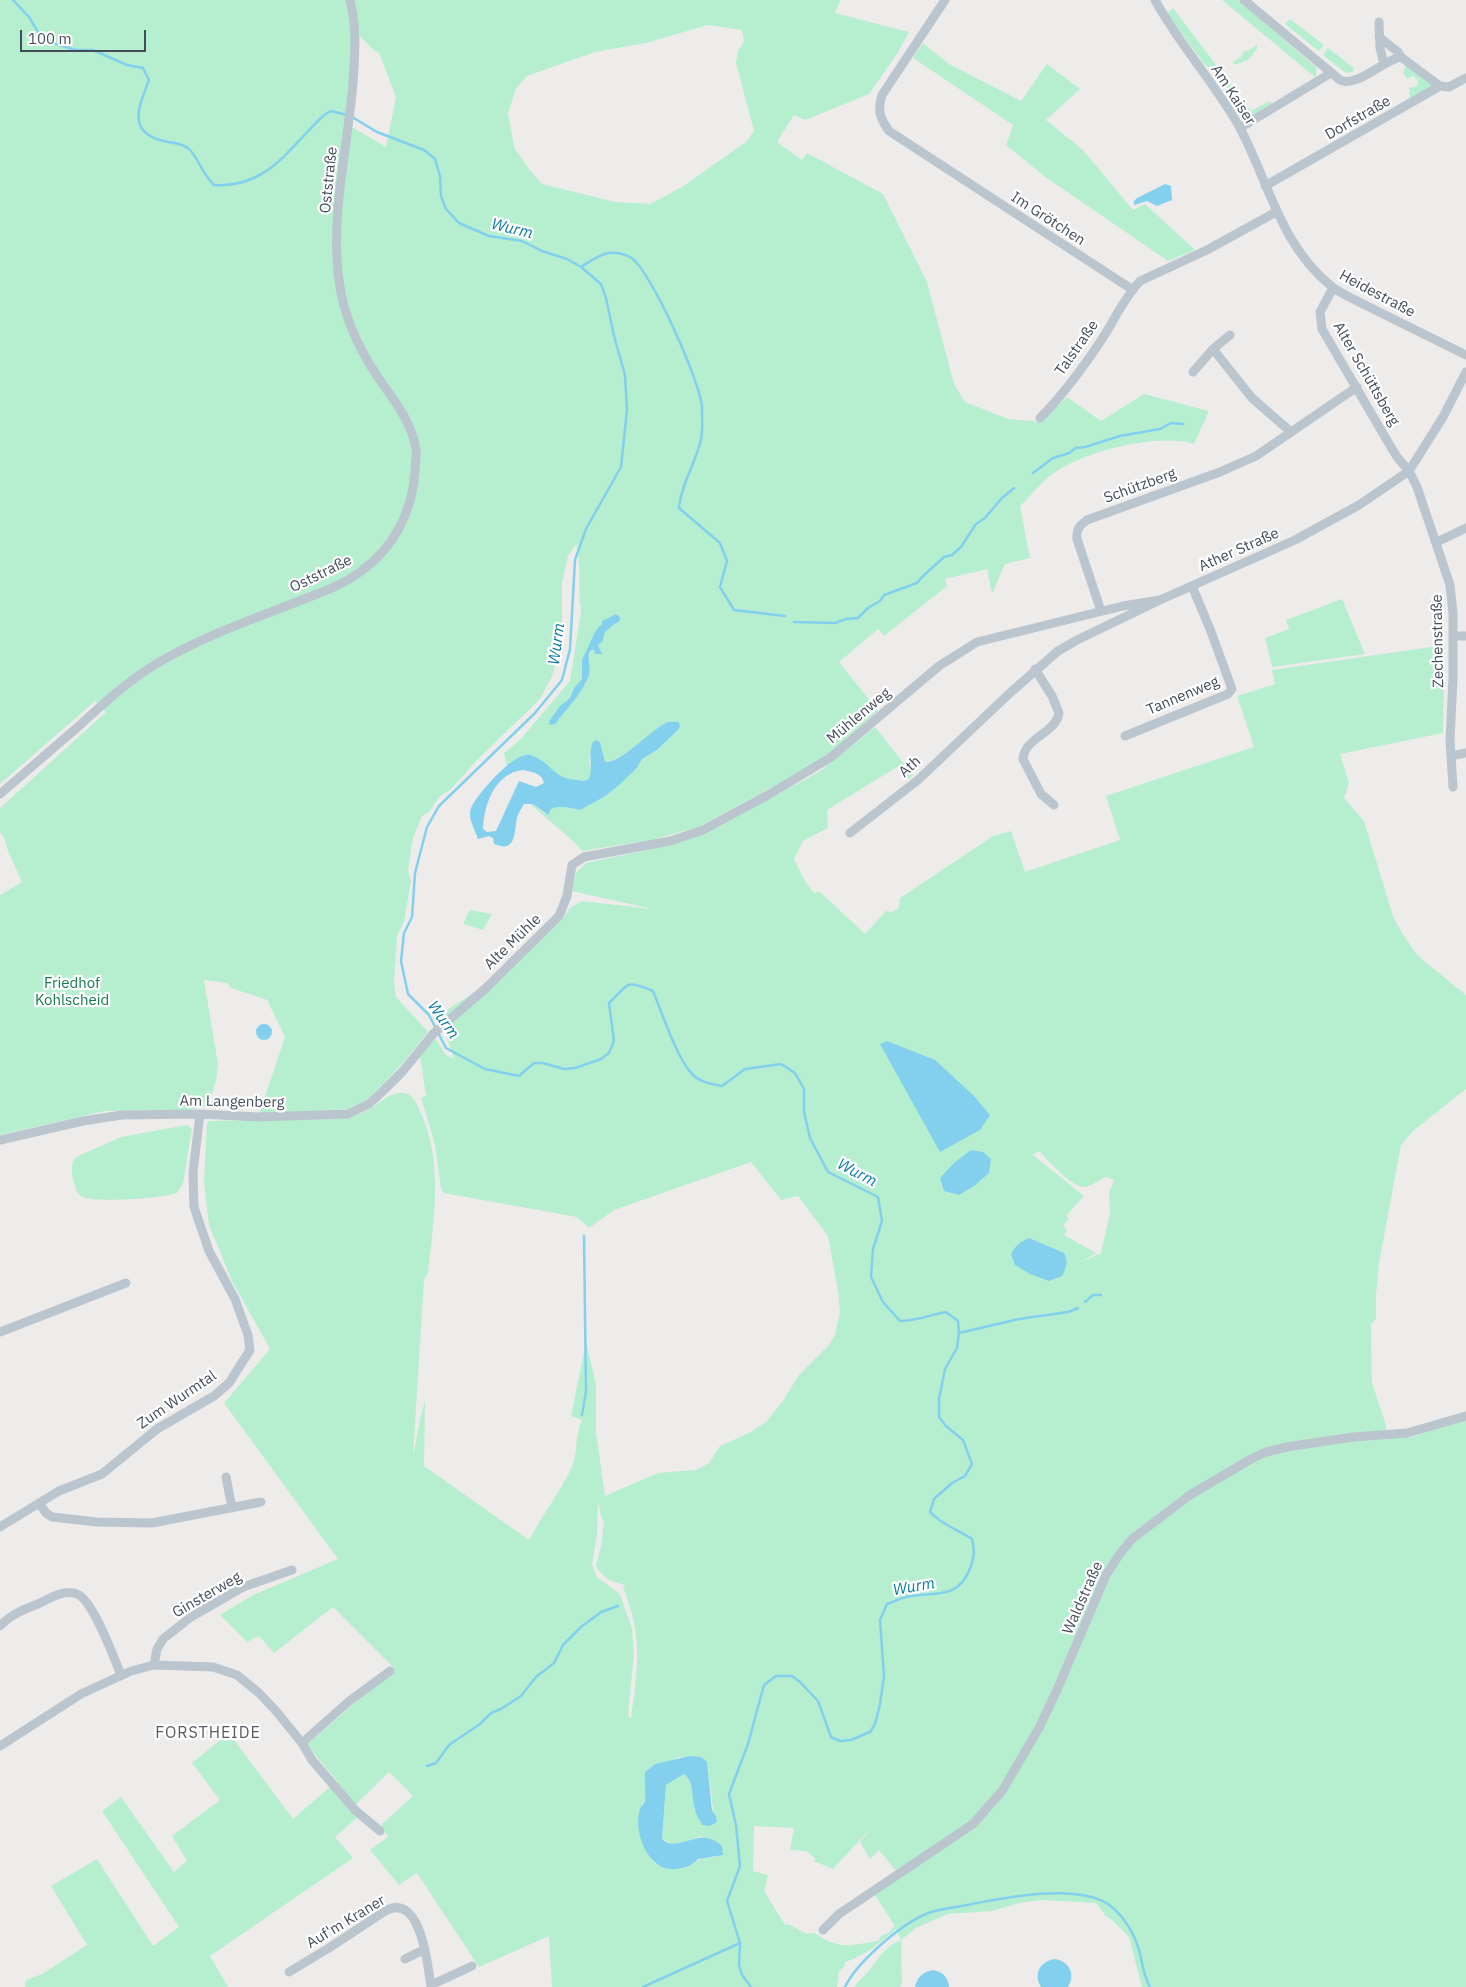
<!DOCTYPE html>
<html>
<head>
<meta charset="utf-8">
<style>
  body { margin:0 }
  #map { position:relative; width:1466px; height:1987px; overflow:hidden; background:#eeebeb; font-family:"IBM Plex Sans",sans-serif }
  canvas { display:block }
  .scale { position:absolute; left:20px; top:30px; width:126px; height:22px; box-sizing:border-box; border:2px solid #434d59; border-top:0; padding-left:6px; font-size:15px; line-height:18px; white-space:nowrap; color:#434d59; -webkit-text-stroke:4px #fff; paint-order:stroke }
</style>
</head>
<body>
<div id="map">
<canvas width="1466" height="1987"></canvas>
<div class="scale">100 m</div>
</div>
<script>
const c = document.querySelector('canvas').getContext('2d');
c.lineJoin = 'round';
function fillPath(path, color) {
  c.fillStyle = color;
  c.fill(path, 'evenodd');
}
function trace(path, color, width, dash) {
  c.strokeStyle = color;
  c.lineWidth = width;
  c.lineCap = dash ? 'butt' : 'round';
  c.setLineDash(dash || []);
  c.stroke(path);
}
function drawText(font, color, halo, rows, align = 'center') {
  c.font = font + ' "IBM Plex Sans",sans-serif';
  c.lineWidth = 4.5;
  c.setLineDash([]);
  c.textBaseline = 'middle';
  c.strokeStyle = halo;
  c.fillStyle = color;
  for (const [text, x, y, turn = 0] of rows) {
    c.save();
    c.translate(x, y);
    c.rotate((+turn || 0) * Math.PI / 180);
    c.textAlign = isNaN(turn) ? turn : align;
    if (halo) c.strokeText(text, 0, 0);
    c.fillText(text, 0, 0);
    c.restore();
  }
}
fillPath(new Path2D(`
  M0,0H841L835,13L909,32L897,54L869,94L805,120L794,115L777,142L802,160L807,153L883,194L927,282L954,384L965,402L1008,419L1035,421L1038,423L1067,397L1101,421L1144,394L1209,411L1194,444C1159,432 1078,452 1050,476C1040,483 1030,497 1020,506L1030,558L1005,564L992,594L987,569L945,579L947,586L884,636L878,629L839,662L878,711L827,756L810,767L698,827L651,840L582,851L574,842L530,804H533L545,814L551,809L560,806L580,810L604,797L637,768L642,759L657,750L676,732L665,723C652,732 620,762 605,762L600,742L596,740L593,742L589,761L592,773L591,777L586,781L568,780L562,776L558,775L543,762L529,755L520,757L507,767L504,753L519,741L570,681L581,611C577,589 582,566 576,544L568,556L562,584V642L552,676L540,699L480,757L450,790L440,796L429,812L422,816L413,838L410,858L408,871L411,881L404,922L397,936L394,982L396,997L428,1032L402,1064L378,1089L365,1101L348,1109L259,1114L285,1037L267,1000L231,988L227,983L204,980L218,1064L216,1081L208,1106L189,1110L105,1111L0,1135V895L22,882L8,851L4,838L0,832V808L106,712L95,701L0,784ZM708,25L742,30L744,42L738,51L736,63L754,131L746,142L682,187L650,204L615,202L542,184L529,169L514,147L508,113L516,89L527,76L595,52L646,43ZM355,34C365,38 369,49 379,53L396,97L386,147L345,123ZM616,614L620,617V621L608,628L595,651L594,649L590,651L587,682L555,724L565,701L570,698L574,688L582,679L584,673L581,664L596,630Z
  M1222,0H1238L1317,68L1316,70V78Z
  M1173,8L1251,111L1268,102H1272V104L1246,119H1241L1231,98L1232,96L1219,75L1205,65L1167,13Z
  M1290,19L1324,45L1319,51L1285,24Z
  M923,43L949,64L1021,101L1047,64L1080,89L1046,120L1083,150L1133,210L1145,204L1195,250L1168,261L1044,176L1006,145L1013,125L913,58Z
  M1257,45V49L1248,60L1234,65L1233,62L1241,57L1243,52L1249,50Z
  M1328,48L1354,68L1353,72L1346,73L1323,55Z
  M1407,64L1433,85L1410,99L1409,88L1417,86L1418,81L1414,76L1407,79L1403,72Z
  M1342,599L1365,654L1272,667L1265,638L1289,629L1286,620Z
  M1445,645L1443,733L1340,754L1349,783L1344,798L1364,821L1394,919L1404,936L1415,952L1424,961L1466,995V1089L1413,1131L1401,1145L1379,1263L1376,1295V1319L1371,1324L1372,1383L1386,1425L1387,1438L1412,1437L1466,1419V1987H1142L1129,1937L1112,1920L1106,1916L1096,1903L1042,1900L1019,1903L992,1911L948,1914L916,1928L901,1940L902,1984L900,1987H854C859,1980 866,1975 871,1968C879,1957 887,1945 901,1940L896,1929C881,1942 865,1956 845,1962L844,1967L839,1971L837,1987H552L549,1936L479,1967L417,1873L399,1885L370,1850L388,1837L381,1825L413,1796L389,1772L350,1810L358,1817L335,1837L353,1858L210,1956L228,1987H25L26,1980L42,1974L87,1945L51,1886L97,1859L153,1946L179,1927L102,1811L121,1797L174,1872L187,1861L172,1836L220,1800L192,1763L229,1733L293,1819L337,1781L307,1745L394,1668L333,1607L274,1653L259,1636L247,1642L220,1615L253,1595L338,1559L224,1403L270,1349L232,1281L209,1225L204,1183L207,1124L209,1121L349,1118C356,1115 364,1113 370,1109C381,1103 390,1091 404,1093C413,1094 416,1103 419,1109C444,1159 434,1220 428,1273L424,1280L413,1457L420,1419L425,1401L424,1466L529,1540C542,1516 559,1493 571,1469C579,1451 574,1438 582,1420L571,1416L586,1342L596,1384V1432L605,1496L658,1473L696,1470L709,1463L720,1446L749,1433L766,1422L782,1402L799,1375L829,1345L835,1335L840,1312L838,1291L828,1236L798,1196L781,1200L751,1162L614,1210L589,1228L577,1217L444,1193L441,1189L435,1145L422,1101L421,1098L426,1096L420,1056L434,1036L446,1055L454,1059L439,1015L510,969L562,920L570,908L582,901L652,909L572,891L576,873L586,863L657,848L715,829L822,770L875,727L913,775L909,779L897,767L827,810L828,828L803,841L794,859L805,881L814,893L820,892L865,934L886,911L892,912L899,908L900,898L993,836L1011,831L1025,872L1120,840L1106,796L1254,747L1237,696L1275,684L1272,670ZM1039,1151C1047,1160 1073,1188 1084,1187C1092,1186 1099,1180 1106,1177L1114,1180L1109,1192L1110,1213L1101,1253L1081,1262L1096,1253L1064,1235L1067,1230L1063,1225L1069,1219L1066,1216L1084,1196L1033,1155ZM598,1501L601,1517L604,1521L601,1547L596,1566L598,1570L609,1580L625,1585L623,1587C643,1637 638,1667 631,1718L628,1716L634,1653L632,1629L620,1594L597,1577L592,1565L597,1535ZM679,1757L707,1762L713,1809L712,1811L694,1809C693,1796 694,1783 684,1774L666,1785L662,1839L675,1845L702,1836L715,1857L703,1858L685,1868L675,1869L657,1865L651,1858L642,1842L641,1807L645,1798V1772L655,1764L666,1763ZM1001,1789L973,1825L873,1892L895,1926L888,1933L882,1935L878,1941C850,1945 841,1951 815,1933L807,1934L788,1924L785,1925L764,1891L768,1875L753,1871L754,1826L794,1828L790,1850L806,1851L816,1859L814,1861L833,1869L872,1827L860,1842L870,1859L879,1850L897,1872L971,1825Z
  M470,910L492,914L483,930L463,924Z
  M187,1125L192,1129L183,1184L177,1193C164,1198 91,1204 81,1196C75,1192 75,1185 73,1179C71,1171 71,1163 76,1157L121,1137Z`), '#b6efd0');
fillPath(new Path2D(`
  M1165,184L1171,186L1172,200L1157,206L1147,201L1134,205V201L1137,198Z
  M616,614L620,617V621C611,626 603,631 603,641L598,645L602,654H595L594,649L590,651C587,659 591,667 589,675C584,691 569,706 559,719L555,724L549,725L550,720L560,706L570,698L574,688L582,679V660L596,630L602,624V621Z
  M679,722L680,727L676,732L657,750L642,759L637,768L619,785L604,797L580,810C570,808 560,805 551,809L548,815L533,804H524C522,808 518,813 517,818C514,831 517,854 494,844L493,838L489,836L478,839C475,829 466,816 472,806C478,794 514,751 530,755C551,761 553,780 579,780C580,781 586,781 587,780C595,777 587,752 593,742L596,740L600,742L605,762C621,763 649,732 664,724C668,721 674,722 679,722ZM523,770C532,772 542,773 544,783L536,787L519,781L496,831L487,832L483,829C484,804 495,773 523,770Z
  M256 1032a8 8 0 1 1 16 0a8 8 0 1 1-16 0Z
  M887,1041L935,1060L973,1095L990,1115L980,1130L940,1152L880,1044Z
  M971,1150L983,1152L991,1159L989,1173L974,1186L959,1195L944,1191L940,1178L954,1163Z
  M1029,1238L1064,1253C1069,1261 1066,1268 1062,1276L1049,1281L1030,1274L1015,1265L1011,1254C1015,1246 1021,1241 1029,1238Z
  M690,1756L701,1757L707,1762L712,1811L716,1816L717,1822L710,1826L702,1825C700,1820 696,1815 695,1809C691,1797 695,1783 684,1774L666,1785L662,1839C680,1855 697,1824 722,1846L723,1855L698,1859C692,1867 679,1870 670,1869C646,1867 633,1829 640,1809C641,1805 645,1804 645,1799C646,1790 644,1781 645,1772L655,1764Z
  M1055,1959C1069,1961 1076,1974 1068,1987H1041C1033,1974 1040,1961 1055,1959Z
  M933,1970C943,1972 948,1977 949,1987H915C917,1977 923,1972 933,1970Z`), '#82d0ed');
trace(new Path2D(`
  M13,0L29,17L38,32L53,43L75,50H93L127,65L143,68L149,80C138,109 126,134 168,142C175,143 185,144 190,150C199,160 202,173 214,185C268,188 289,148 324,115L331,111L347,115
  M352,117L377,132L424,150L435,159L440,176L441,196L446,209L459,223L489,236L522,241L542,251L567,259L581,267L601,284L606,298L614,336L625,375L627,410L621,467L586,529L575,560L570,649L562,680L535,713L439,806L427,827L415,873L412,917L404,933L401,961L408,994L429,1015L446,1048L485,1069L519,1076L534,1063H543L564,1069L575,1068L601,1059L609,1053L614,1041L609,1003C629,984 625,979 653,991C662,1013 677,1059 693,1075C700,1082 712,1084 722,1086L745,1069L781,1064L795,1073L804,1089V1112L810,1138L828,1172L878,1197L882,1221L873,1249L871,1277L883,1302L900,1321C916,1321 930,1315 946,1312L958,1321L959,1333L957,1348L945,1369L939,1399V1417L946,1426L963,1440L972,1464L965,1476L952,1483L934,1499L930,1512C941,1524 958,1530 972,1539C975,1550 974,1556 971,1566C959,1601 934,1591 906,1597C899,1599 893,1602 887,1604L880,1620L884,1676L880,1704L875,1724L870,1732L851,1740L840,1741L831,1737L818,1701L800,1682L792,1676H776L764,1685L748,1744L729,1794L736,1825L740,1866L727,1901L740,1943L739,1965L742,1975L751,1987
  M581,267C598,256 610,247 630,257C649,266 703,387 702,409C702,419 703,430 701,439C696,463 681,484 679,508L720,543L727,561L720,587L734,610L785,616
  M1033,473L1053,458L1069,453L1076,448L1085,447L1120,436L1160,429L1171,423L1183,424
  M794,622L835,623L846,619L858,618L868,608L880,601L884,595L917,583L922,577L944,557L952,555L961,547L976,524L985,518L1001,499L1014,488
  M1085,1302L1093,1295H1101
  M959,1333L1019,1319L1068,1312L1078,1308
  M582,1415L586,1392L584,1236
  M427,1766L436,1763L449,1745L480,1724L491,1713L501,1709L521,1696L536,1677L554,1663L563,1645L581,1627L601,1612L618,1606
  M643,1987L740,1943
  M845,1987C857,1962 900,1925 926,1914C938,1908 954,1908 967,1905C1003,1898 1075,1883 1108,1904C1122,1914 1133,1931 1138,1947C1143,1962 1142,1972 1150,1987`), '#82d0ed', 2.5);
trace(new Path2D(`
  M945,0L882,95C877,111 880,118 889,131L1133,290
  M1155,0C1179,44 1214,82 1239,126C1269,182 1279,243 1331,286C1341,294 1356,300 1367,306C1400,322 1433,339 1466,355
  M1244,0L1340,80C1357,88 1383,60 1401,57L1440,86
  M1379,22L1380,48L1384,64
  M1379,37L1398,52L1401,57
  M1240,128L1331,73
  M1265,186L1440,86L1449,87L1466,78
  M1333,288L1320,312L1322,329L1385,437L1397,457L1409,471L1417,487L1450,585L1453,613V678L1450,740L1453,787
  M1213,349L1252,398L1291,432
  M1193,372L1213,349L1230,335
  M1040,418C1064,394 1085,365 1104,336C1115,318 1125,297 1140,281L1207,250L1276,212
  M1437,542L1466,528
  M1101,611L1077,539C1076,529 1079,526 1087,520L1220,472L1256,456L1357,387
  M1453,636H1466
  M1035,669L1052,696L1059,713C1056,733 1024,738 1023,759L1041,794L1054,805
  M1125,736L1228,694L1232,689L1210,629L1192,586
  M1451,756L1466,753
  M0,794C26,772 52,749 79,726C103,704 128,681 156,664C199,638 248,621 294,603C317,594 341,586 360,572C394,548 413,511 415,470C415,463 417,455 416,449C411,420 393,399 377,376C358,347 343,315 339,280C330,218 348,145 353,83C355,54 357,28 350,0
  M850,833L918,780L1011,692L1058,651L1077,640L1160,600L1295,540L1359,505L1409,471L1443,417L1466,372
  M0,1140L83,1121L122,1115L200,1114L258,1117L348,1114L369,1104L384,1090L403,1071L433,1034L486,988L559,916L567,896L572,865L584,857L670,841L703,830L768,795L830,758L939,666L977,642L1123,606L1160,600
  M0,1332L126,1283
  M226,1477L232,1508
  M39,1503L46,1513L52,1517L97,1522L152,1523L261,1502
  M0,1527L59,1491L102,1474L157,1429L214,1396L229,1383L250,1350L248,1335L235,1299L209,1251L194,1207L193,1172L200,1114
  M0,1626C11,1614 25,1609 40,1603C50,1598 65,1589 77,1594C93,1600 114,1658 121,1675
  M154,1665L157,1649L163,1639L191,1617L243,1587L292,1570
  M302,1743L348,1702L390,1671
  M0,1746L81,1694L131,1671L154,1665L213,1667L237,1675L259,1693L276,1711L302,1743L312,1760L355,1810L380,1831
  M823,1930L839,1914L973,1824L1002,1791L1039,1728L1057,1690L1106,1575L1119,1555L1132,1539L1190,1495L1251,1459L1266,1452L1287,1447L1353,1437L1407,1433L1466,1416
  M405,1959L425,1949
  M289,1972L329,1948L385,1911C421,1891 428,1966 431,1987
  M431,1985L472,1966`), '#bbc5ce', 9);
drawText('15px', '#434d59', '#fff', [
  ["Am Kaiser",1233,95,57],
  ["Dorfstraße",1358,118,-30],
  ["Oststraße",329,180,-84],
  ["Im Grötchen",1048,219,33],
  ["Heidestraße",1377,294,28],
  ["Talstraße",1077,348,-55],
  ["Alter Schüttsberg",1366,374,60],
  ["Schützberg",1140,486,-20],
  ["Ather Straße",1239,550,-24],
  ["Oststraße",321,574,-26],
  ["Zechenstraße",1438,641,-91],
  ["Tannenweg",1183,696,-23],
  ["Mühlenweg",859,716,-40],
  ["Ath",910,767,-42],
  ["Alte Mühle",513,942,-44],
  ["Am Langenberg",232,1102,1],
  ["Zum Wurmtal",177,1400,-34],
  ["Ginsterweg",207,1595,-30],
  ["Waldstraße",1083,1598,-66],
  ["Auf'm Kraner",346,1922,-31]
]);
drawText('15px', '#147a4e', '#fff', [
  ["Friedhof",72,984],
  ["Kohlscheid",72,1001]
]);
drawText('italic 16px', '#097ba6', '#fff', [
  ["Wurm",512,229,14],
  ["Wurm",557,644,-82],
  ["Wurm",443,1020,55],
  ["Wurm",857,1173,28],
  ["Wurm",914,1587,-10]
]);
c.letterSpacing = '1px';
drawText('16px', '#585b60', '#fff', [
  ["FORSTHEIDE",208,1733]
]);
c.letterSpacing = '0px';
</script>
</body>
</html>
